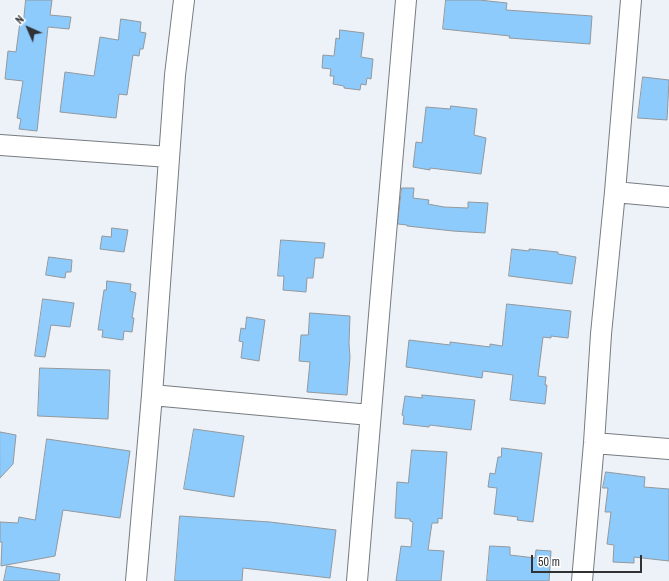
<!DOCTYPE html>
<html>
<head>
<meta charset="utf-8">
<style>
  body { margin:0 }
  #map { position:relative; width:669px; height:581px; overflow:hidden; background:#ecf2f8; font-family:"Archivo Narrow",sans-serif }
  canvas { display:block }
  .north { position:absolute; left:8px; top:8px; width:40px; height:40px; -webkit-text-stroke:3px #fff; paint-order:stroke; rotate:315deg; font-size:11px; font-weight:700; line-height:16px; text-align:center; color:#303234 }
  .north::after { content:''; display:block; margin:auto; width:14px; height:18px; background:#303234; clip-path:polygon(50% 0,100% 100%,50% 72%,0 100%) }
  .scale { position:absolute; left:531px; top:555px; width:111px; height:18px; box-sizing:border-box; border:2px solid #303234; border-top:0; padding-left:5px; font-size:12px; line-height:14px; white-space:nowrap; color:#303234; -webkit-text-stroke:3px #fff; paint-order:stroke }
</style>
</head>
<body>
<div id="map">
<canvas width="669" height="581"></canvas>
<div class="north">N</div>
<div class="scale">50 m</div>
</div>
<script>
const c = document.querySelector('canvas').getContext('2d');
c.lineJoin = 'round';
function fillPath(path, color) {
  c.fillStyle = color;
  c.fill(path, 'evenodd');
}
function trace(path, color, width, dash) {
  c.strokeStyle = color;
  c.lineWidth = width;
  c.lineCap = dash ? 'butt' : 'round';
  c.setLineDash(dash || []);
  c.stroke(path);
}
const building = new Path2D(`
  M26,0H52L50,15L71,17L69,29L48,27L37,131L19,129L21,119L17,118L23,81L5,79L8,51L16,52L20,22L23,23Z
  M446,0H479L507,3L506,10L592,16L590,44L509,38L510,36L443,29Z
  M121,19L141,22L140,32L146,33L143,49H140L139,56L133,55L127,95L119,94L116,118L60,112L65,72L94,76L100,37L118,40Z
  M340,30L364,33L361,57L373,59L371,79L367,78L366,85L361,84L360,90L344,88V86L333,84L334,76H330L331,69L322,68L323,55L334,56L336,38L339,39Z
  M643,77L669,80L667,120L638,118Z
  M451,106L477,109L474,135L486,138L481,174L430,168V170L413,167L416,142L422,143L426,107L450,109Z
  M402,188H414L413,198L429,200L428,204L444,207L468,208V202L488,203L485,233L453,231L407,226V225L398,224Z
  M112,228L128,230L124,252L100,249L102,236L111,237Z
  M281,240L325,243L323,258H315L313,278H307L306,292L283,290L284,276H278Z
  M512,249L529,251V249L558,252V254L576,257L572,284L509,276Z
  M49,257L72,260L71,272H66L65,278L46,275Z
  M107,281L131,284L130,291L136,293L132,318H134L132,332L124,331L123,340L102,337L103,330H98L104,290H106Z
  M43,299L74,303L70,327L51,325L45,357L35,356Z
  M507,304L571,311L568,338L551,336V338L543,337L538,376L546,377L545,385H547L545,404L510,400L513,375L483,371L482,378L406,367L409,340L450,345V342L490,347V344L502,346Z
  M310,313L350,316L349,343L350,357L347,395L307,392L310,362L299,361L301,335H308Z
  M247,317L265,320L259,361L241,358L243,342L239,341L241,328L245,329Z
  M40,368L110,370L108,419L38,416Z
  M422,395L475,400L471,430L430,425L429,427L403,424L404,416L402,415L405,396L422,398Z
  M194,429L244,436L234,497L184,489Z
  M0,432L16,435L13,464L0,478Z
  M47,439L130,451L120,518L63,510L55,556L1,566L2,542H0V522L18,523L19,517L35,520Z
  M502,448L542,453L533,522L517,520L518,517L494,514L497,488L488,487L490,473L495,474L498,457H501Z
  M412,450L447,452L442,519L438,518V523H432L428,550L444,551L441,581H396L401,546L411,547L413,522L410,521V519L395,518L397,482L408,483Z
  M606,472L645,477L644,487L669,489V561L634,557V563L613,562L614,545L607,544L611,512H605L608,488H603Z
  M180,516L270,522L336,530L330,578L243,568L242,581H175Z
  M490,546L510,547V555L535,558L536,550L551,551L549,581H487Z
  M7,566L60,574L59,581H4Z`);
fillPath(building, '#8ecbfd');
trace(building, '#92989c', 1);
const minor = new Path2D(`
  M0,145L169,157
  M615,192L669,197
  M152,395L370,415
  M594,443L669,449
  M136,581L152,395L175,75L184,0
  M357,581C372,387 390,194 406,0
  M582,581L594,443L601,334L615,192L631,0`);
trace(minor, '#777c80', 22);
trace(minor, '#fff', 20);
</script>
</body>
</html>
